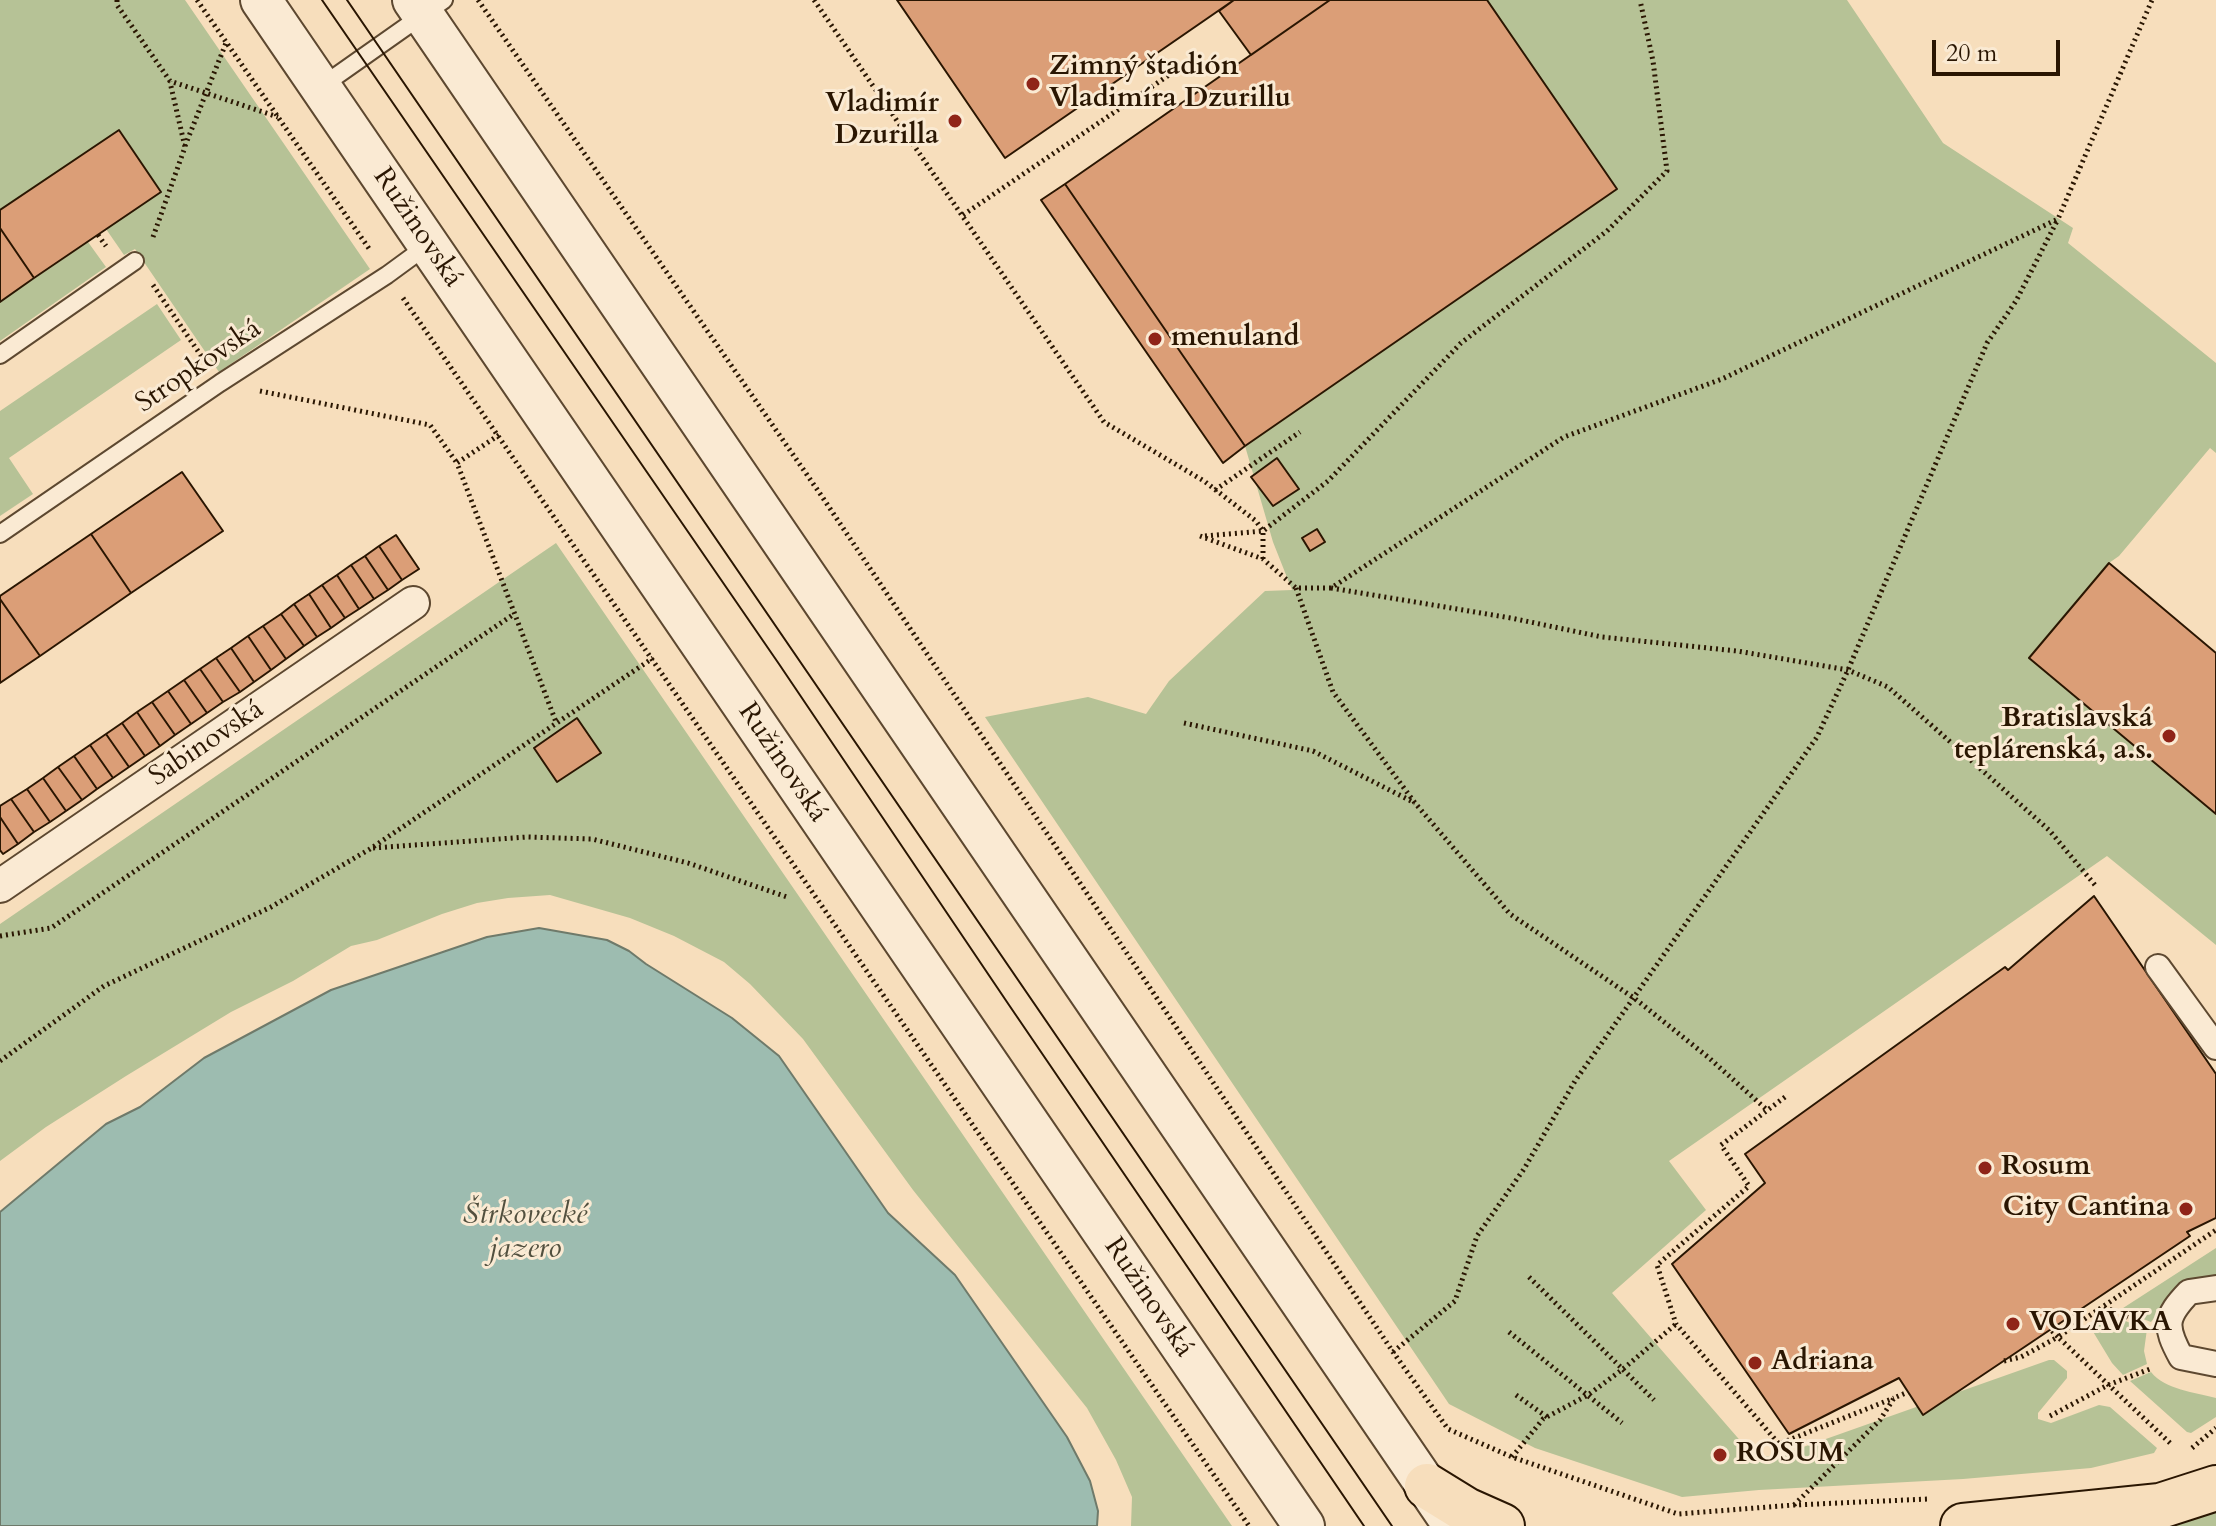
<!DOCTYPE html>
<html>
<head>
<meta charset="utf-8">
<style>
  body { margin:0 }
  #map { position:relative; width:2216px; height:1526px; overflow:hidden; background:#f7debc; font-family:Cardo,serif }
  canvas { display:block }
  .scale { position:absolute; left:1932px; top:40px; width:128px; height:36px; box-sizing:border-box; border:4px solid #2a1602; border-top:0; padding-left:10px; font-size:24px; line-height:28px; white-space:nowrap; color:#2a1602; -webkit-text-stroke:6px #faead3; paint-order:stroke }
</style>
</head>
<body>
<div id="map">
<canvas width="2216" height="1526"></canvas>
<div class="scale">20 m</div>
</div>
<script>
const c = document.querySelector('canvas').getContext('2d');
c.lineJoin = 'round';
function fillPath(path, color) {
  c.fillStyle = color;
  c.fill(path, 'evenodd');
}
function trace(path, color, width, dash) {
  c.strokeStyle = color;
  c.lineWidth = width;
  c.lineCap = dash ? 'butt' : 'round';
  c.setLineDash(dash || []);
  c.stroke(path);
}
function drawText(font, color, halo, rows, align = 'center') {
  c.font = font + ' Cardo,serif';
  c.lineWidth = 6;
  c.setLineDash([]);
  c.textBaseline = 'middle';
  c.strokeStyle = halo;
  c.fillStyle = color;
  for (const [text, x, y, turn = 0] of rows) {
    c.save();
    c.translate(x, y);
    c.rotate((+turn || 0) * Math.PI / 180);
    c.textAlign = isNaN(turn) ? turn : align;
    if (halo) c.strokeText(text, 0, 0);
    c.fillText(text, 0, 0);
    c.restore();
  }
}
fillPath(new Path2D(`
  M0,0H185L370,269L219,372L135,249L124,255L106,229L161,192L120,130L0,211Z
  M1487,0H1847L1943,143L2073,228L2068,243L2216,363V453L2210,448L2119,556L2109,563L2029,657L2216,814V945L2107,856L1669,1161L1706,1210L1612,1293L1744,1445L1757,1455L1775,1457L2049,1360H2054L2067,1371V1378L2038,1413V1419L2051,1423L2099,1405L2110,1407L2157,1448L2154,1453L2091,1468L1963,1479L1759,1490L1682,1497L1535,1448L1449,1404L985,717L1088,697L1146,714L1169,681L1265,591L1292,590L1273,542L1245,446Z
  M88,242L106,267L0,341V302Z
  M157,304L181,340L9,458L33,494L0,516V411Z
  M556,543L1232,1526H1131L1132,1497L1116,1460L1087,1408L913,1190L803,1039L750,984L724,962L674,936L630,918L550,895L508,898L477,903L442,914L377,940L351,946L293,981L231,1012L126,1076L46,1127L0,1161V924Z
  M2216,1248V1278L2180,1285L2151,1322L2120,1310Z
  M2109,1315L2147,1329L2144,1351L2147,1364L2123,1375L2112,1363L2092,1330L2097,1322Z
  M2151,1372C2165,1390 2195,1392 2216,1398V1417L2191,1433L2187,1432L2130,1381Z
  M2216,1511V1526H2093Z`), '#b6c296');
const water = new Path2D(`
  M539,928L607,940L629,951L646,964L732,1018L779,1056L888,1213L955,1275L1067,1437L1090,1481L1098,1511L1097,1526H0V1212L106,1124L140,1107L204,1058L331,990L487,937Z`);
fillPath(water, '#9dbcb0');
trace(water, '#6f7a6a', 2);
const building = new Path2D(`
  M897,0H1234L1005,158Z
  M1234,0H1330L1251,55L1219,11Z
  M1330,0H1487L1617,189L1245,446L1065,184Z
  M119,130L161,192L34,278L0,228V210Z
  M1065,184L1245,446L1223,463L1041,200Z
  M0,228L34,278L0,302Z
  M1277,458L1299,489L1273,506L1251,477Z
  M182,472L223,531L131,593L91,534Z
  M1317,529L1325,542L1310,551L1302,538Z
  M91,534L131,593L40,656L0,599V596Z
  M396,535L419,569L402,580L379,546Z
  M379,546L402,580L388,590L365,556Z
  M365,556L388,590L374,599L351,565Z
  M2109,563L2216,653V814L2029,658Z
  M351,565L374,599L359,609L337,575Z
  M337,575L359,609L345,618L322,585Z
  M322,585L345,618L331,628L309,594Z
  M309,594L331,628L317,637L294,604Z
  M0,599L40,656L0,683Z
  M294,604L317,637L304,646L281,614Z
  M281,614L304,646L286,659L263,626Z
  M263,626L286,659L271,670L248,636Z
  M248,636L271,670L254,682L231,648Z
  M231,648L254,682L240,692L216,658Z
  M216,658L240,692L223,702L200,669Z
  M200,669L223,702L207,713L184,680Z
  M184,680L207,713L191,724L168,691Z
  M168,691L191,724L175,735L152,702Z
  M152,702L175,735L160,746L137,712Z
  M137,712L160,746L145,756L122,723Z
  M577,718L601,753L557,782L534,748Z
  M122,723L145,756L129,767L106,734Z
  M106,734L129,767L113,778L90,745Z
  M90,745L113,778L97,789L74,756Z
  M74,756L97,789L82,800L58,767Z
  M58,767L82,800L66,811L43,778Z
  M43,778L66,811L50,822L27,789Z
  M27,789L50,822L34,832L11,799Z
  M11,799L34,832L18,844L0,817V806Z
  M0,817L18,844L3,854L0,850Z
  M2094,896L2216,1074V1218L2187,1232L2190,1236L1923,1415L1899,1378L1789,1434L1672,1264L1765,1183L1745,1154L2005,967L2008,970Z`);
fillPath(building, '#db9e77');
trace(building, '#2a1602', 2);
const service = new Path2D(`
  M322,86L444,0
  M0,355L135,261
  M0,534L220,383L387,275L428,245`);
const pedestrian = new Path2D(`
  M2158,967L2216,1047
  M2216,1288L2189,1292C2165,1317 2164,1326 2181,1357L2216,1364`);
const minor = new Path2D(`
  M0,886L413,603`);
const tertiary = new Path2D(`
  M261,0L1304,1526
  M413,0L1445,1513`);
const primary = new Path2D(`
  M1427,1486L1466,1510L1502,1526
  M1963,1526L2160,1506L2216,1488`);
trace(service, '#5d4830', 20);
trace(pedestrian, '#5d4830', 28);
trace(minor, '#5d4830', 36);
trace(tertiary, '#5d4830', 44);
trace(primary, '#2a1602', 48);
trace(new Path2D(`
  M117,0V5L170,81L278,117
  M197,0L370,250
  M478,0L821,495L1393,1352L1448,1429L1512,1457L1678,1514L1794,1505L1928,1499
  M814,0L1104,422L1204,481L1256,521L1263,531V559
  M185,146L226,43
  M963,215L1197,56
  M98,235L106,246
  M153,237L185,147L170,82
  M153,285L204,360
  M403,298L1249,1526
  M260,391L430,425L457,463
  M499,435L457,463L556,722
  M1215,490L1300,432
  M1200,536L1263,559L1296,588H1331L1564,437L1722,379L2058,219L2152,0
  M1205,536L1263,531L1328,481L1461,343L1607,231L1667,171L1653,61L1640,0
  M1296,588L1333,692L1415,803L1510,914L1634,998L1708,1057L1767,1110
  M1331,588L1511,618L1602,637L1737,651L1848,670L1888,687L1938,731L2049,830L2095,885
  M1184,723L1313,751L1415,803
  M373,848L527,837L592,839L688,863L787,897
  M0,936L51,928L514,614
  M0,1061L104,986L271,907L370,849L653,658
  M1785,1097L1721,1145L1749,1186L1657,1265L1676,1324L1779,1444L1894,1398
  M1529,1277L1654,1400
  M2104,1307L2139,1322
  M1509,1332L1622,1423
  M1393,1352L1455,1301L1477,1236L1524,1169L1575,1081L1817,737L1848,670L1987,343L2016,301L2058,219
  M2004,1361L2021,1357L2058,1337L2051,1330
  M1516,1395L1547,1417
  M2050,1416L2108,1385L2150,1369
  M2170,1443L2058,1337L2216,1230
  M2192,1448L2216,1428
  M1512,1457L1543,1419L1588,1395L1623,1369L1676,1324
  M1794,1505L1880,1420L1894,1398L1908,1392`), '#2a1602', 5, [2, 4]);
trace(service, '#faead3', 16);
trace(pedestrian, '#faead3', 24);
trace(minor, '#faead3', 32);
trace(tertiary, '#faead3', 40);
trace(primary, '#f7debc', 44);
trace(new Path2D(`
  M322,0L779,664L1009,1005L1364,1526
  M347,0L1392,1526`), '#2a1602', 2);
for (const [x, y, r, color] of [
  [1033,84,8,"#8f2418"],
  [955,121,8,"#8f2418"],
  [1155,339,8,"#8f2418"],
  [2169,736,8,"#8f2418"],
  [1985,1168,8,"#8f2418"],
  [2186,1209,8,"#8f2418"],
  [2013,1324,8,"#8f2418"],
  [1755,1363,8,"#8f2418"],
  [1720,1455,8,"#8f2418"]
]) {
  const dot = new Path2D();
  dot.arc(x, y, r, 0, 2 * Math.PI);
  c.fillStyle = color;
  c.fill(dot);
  trace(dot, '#faead3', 3);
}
drawText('bold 28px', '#2a1602', '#faead3', [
  ["Zimný štadión",1049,68],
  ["Vladimíra Dzurillu",1049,100],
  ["Vladimír",939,105,"right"],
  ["Dzurilla",939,137,"right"],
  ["menuland",1171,339],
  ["Bratislavská",2153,720,"right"],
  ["teplárenská, a.s.",2153,752,"right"],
  ["Rosum",2001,1168],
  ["City Cantina",2170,1209,"right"],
  ["VOLAVKA",2029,1324],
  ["Adriana",1771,1363],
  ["ROSUM",1736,1455]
], 'left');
drawText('28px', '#2a1602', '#faead3', [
  ["Ružinovská",417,228,56],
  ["Stropkovská",199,367,-34],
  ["Sabinovská",207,744,-34],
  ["Ružinovská",782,763,56],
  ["Ružinovská",1148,1298,56]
]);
drawText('italic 30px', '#52503f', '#faead3', [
  ["Štrkovecké",525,1216],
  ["jazero",525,1250]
]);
</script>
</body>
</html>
